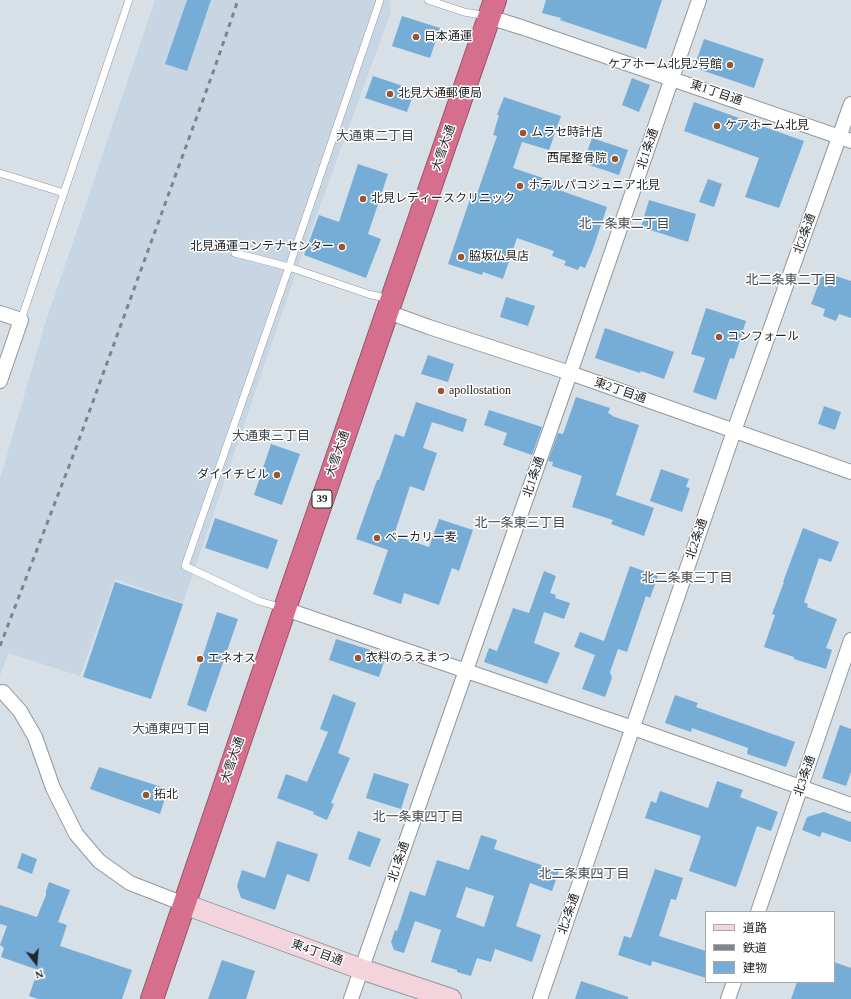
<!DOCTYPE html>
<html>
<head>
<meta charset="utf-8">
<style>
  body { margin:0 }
  #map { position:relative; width:851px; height:999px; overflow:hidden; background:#d7e0e7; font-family:"Times New Roman","Noto Sans JP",serif }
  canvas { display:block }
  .legend { position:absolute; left:705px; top:911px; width:130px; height:72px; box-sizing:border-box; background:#fff; border:1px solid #a7a8a9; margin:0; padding:5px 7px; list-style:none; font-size:12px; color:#222628 }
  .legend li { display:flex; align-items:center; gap:8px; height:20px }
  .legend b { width:20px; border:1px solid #a7a8a9 }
  .north { position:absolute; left:16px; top:943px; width:40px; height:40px; -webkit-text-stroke:3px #fff; paint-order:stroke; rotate:164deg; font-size:11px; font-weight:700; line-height:16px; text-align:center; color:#222628 }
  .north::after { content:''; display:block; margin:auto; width:14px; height:18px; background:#222628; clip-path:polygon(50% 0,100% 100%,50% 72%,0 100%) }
</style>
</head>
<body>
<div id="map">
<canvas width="851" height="999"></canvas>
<ul class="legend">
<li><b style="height:5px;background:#f3d4dd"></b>道路</li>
<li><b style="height:5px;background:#7e8589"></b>鉄道</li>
<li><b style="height:11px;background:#76add6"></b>建物</li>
</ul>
<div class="north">N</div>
</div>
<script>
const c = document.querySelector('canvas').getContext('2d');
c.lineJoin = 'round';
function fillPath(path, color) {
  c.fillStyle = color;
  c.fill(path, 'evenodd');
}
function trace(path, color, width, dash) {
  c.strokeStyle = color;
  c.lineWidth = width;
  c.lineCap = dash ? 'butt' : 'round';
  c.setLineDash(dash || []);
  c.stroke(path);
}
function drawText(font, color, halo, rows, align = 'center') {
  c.font = font + ' "Times New Roman","Noto Sans JP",serif';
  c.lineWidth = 3;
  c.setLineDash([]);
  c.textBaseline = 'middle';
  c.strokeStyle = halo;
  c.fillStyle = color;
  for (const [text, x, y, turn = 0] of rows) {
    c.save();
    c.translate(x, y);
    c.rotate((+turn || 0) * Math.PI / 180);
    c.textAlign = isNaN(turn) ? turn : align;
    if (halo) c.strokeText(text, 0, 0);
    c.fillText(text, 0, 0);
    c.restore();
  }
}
fillPath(new Path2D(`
  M155,0H389L391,12L301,258L183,603L115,579L80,676L8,653L0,676V479L44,327Z`), '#c7d6e2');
fillPath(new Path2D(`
  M187,0H211L187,71L165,64Z
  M546,0H662L646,49L560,20L561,18L542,13Z
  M402,16L440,28L430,58L392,46Z
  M704,39L764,59L754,88L701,70L697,59Z
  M373,76L415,90L407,112L365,98Z
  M632,78L650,85L639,112L622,105Z
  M504,97L561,116L549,150L522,142L513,168L561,184L559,190L607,207L593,249L585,268L580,266L578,270L564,265L566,261L552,256L554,251L517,238L503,279L483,272L482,275L448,264L472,193L477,194L497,136L493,135L499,115H497Z
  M694,102L804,141L779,208L745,197L759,158L684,131Z
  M592,138L628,150L619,175L583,163Z
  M358,164L388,174L368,234L381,239L366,278L304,255L319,215L339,222Z
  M708,179L722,184L714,207L699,202Z
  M649,200L696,214L688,242L641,227Z
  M823,272L851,281V318L839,314L836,321L823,316L825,309L811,304Z
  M506,297L535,306L528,326L500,317Z
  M706,308L746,321L734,359L730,358L716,400L693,392L705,358L691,354Z
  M605,328L674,352L664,379L641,371L640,373L595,358Z
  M428,355L454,364L448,382L421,374Z
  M576,397L610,408L608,413L612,415V416L639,425L616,495L654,508L644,536L611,524L613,520L572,507L582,476L552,466L553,462L548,461L558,433L563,434Z
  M416,402L467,419L463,432L432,422L423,448L437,453L424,491L410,486L394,535L429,547L439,519L473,530L459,571L452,568L439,605L404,593L401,604L373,594L388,550L356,539L377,480H379L395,434L404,437Z
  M824,406L841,412L835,430L818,424Z
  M489,410L542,427L532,455L503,445L507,433L484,425Z
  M271,444L300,454L282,505L254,495Z
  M661,469L689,479L686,487L690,488L682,512L650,501Z
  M215,518L278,540L268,569L205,548Z
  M803,528L839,542L831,562L819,558L804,602L808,604L807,607L837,619L826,648L832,650L826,669L794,659V657L764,647L775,615L772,614L784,582H783Z
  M630,566L658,576L650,598L646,596L627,652L618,649L610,672L612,678L605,697L582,689L595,655L574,647L580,632L604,641Z
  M544,571L556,576L550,593L556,595L555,598L570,603L564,619L544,612L534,643L560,653L547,684L484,662L489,648L497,651L513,608L529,613Z
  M115,582L183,604L151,699L83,677Z
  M217,612L238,619L206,712L187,705Z
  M336,639L386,655L379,677L329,660Z
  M333,694L356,703L338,753L350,758L331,803L334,804L327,820L313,814L314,812L277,798L286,774L307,782L328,732L320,729Z
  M675,695L698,703L696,707L795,742L786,767L747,754L748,748L692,728L691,732L665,723Z
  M840,725L851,729V772L846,786L822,778Z
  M99,767L168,789L160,814L90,789Z
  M374,773L409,784L401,809L366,798Z
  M717,781L743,790L740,797L778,812L771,831L757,826L736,887L689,871L701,836L645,818L651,801L656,803L660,791L708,808Z
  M824,812L851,822V842L822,832L820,837L802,830L807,817Z
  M358,831L381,839L370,867L348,859Z
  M481,835L497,840L494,849L559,871L552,891L530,883L516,926L541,935L532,962L495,949L491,962L477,958L471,976L457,972V970L431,962L441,930L415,921L404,953L394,950L391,942L395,930L397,931L410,891L425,896L437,860L469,870ZM466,887L494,896L484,927L456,917Z
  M277,841L318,854L309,882L287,874L275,910L241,898L237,886L242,870L265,878Z
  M22,853L37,859L32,874L17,868Z
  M655,869L683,878L676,900L671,899L659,936L706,951V978L652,961L651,966L618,955L624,936L631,938Z
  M49,882L70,890L58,922L67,925L60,946L132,970L122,999H38L29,996L38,970L1,957L4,948L0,945L7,926L0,924V905L37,917L46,895V891Z
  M222,960L255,971L246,999H208Z
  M834,962L851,968V999H791L797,982H834Z
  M581,981L628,997V999H575Z`), '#76add6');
const lane = new Path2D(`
  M428,0L464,12L487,16
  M0,173L64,193
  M235,253L289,267L368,294L390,299
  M21,320L129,0
  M283,608L259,601L185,566L289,267L380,0`);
const street = new Path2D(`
  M489,17L524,28L851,141
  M388,312L429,327L570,373L851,472
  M0,313L21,320L0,381
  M285,609L633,728L851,805
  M3,692L20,711L35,737L53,788L76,834L99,861L130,883L184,904
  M758,912L851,640
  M351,999L570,373L699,0
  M540,999L734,431L851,104
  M728,999L734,982`);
const secondary = new Path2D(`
  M184,904L361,969L451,999`);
const highway = new Path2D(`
  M152,999L294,582L495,0`);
trace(lane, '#90989e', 8);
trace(street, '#90989e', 16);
trace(secondary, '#90989e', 22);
trace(highway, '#97556a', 24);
trace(lane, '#fff', 7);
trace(street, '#fff', 14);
trace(secondary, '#f3d4dd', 20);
trace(highway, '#d66f8d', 22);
trace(new Path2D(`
  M0,646L76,448L215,67L238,0`), '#7e8589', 3, [5, 5]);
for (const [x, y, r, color] of [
  [416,37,4,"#9b552b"],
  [730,65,4,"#9b552b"],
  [390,94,4,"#9b552b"],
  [717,126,4,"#9b552b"],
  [523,133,4,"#9b552b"],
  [615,159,4,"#9b552b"],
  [520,186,4,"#9b552b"],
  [363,199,4,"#9b552b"],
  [342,247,4,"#9b552b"],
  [461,257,4,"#9b552b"],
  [719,337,4,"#9b552b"],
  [441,391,4,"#9b552b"],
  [277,475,4,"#9b552b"],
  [377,538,4,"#9b552b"],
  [358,658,4,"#9b552b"],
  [200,659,4,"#9b552b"],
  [146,795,4,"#9b552b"]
]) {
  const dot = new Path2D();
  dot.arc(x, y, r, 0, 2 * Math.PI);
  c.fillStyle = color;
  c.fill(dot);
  trace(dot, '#fff', 1.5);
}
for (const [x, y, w] of [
  [322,499,20]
]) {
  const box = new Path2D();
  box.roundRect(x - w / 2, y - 9, w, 18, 3);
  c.fillStyle = '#fff';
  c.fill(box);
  trace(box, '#222628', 1);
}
drawText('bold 11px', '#222628', null, [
  ["39",322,499]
]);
drawText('12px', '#222628', '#fff', [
  ["日本通運",424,37],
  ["ケアホーム北見2号館",722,65,"right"],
  ["北見大通郵便局",398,94],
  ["ケアホーム北見",725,126],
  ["ムラセ時計店",531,133],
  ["西尾整骨院",607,159,"right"],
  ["ホテルパコジュニア北見",528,186],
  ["北見レディースクリニック",371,199],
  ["北見通運コンテナセンター",334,247,"right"],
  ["脇坂仏具店",469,257],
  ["コンフォール",727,337],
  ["apollostation",449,391],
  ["ダイイチビル",269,475,"right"],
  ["ベーカリー麦",385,538],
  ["衣料のうえまつ",366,658],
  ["エネオス",208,659],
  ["拓北",154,795]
], 'left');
drawText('12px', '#222628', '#fff', [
  ["東1丁目通",716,93,19],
  ["大雪大通",444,148,-71],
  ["北1条通",648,149,-71],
  ["北2条通",805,234,-70],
  ["東2丁目通",620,391,19],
  ["大雪大通",338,454,-71],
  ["北1条通",534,477,-71],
  ["北2条通",697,539,-71],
  ["大雪大通",233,760,-71],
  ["北3条通",805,776,-71],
  ["北1条通",399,862,-71],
  ["北2条通",569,914,-71],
  ["東4丁目通",317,953,20]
]);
drawText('13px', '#42494f', '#fff', [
  ["大通東二丁目",375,137],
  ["北一条東二丁目",624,225],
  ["北二条東二丁目",791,281],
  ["大通東三丁目",271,437],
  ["北一条東三丁目",520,524],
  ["北二条東三丁目",687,579],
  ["大通東四丁目",171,730],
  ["北一条東四丁目",418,818],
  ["北二条東四丁目",584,875]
]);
</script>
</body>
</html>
